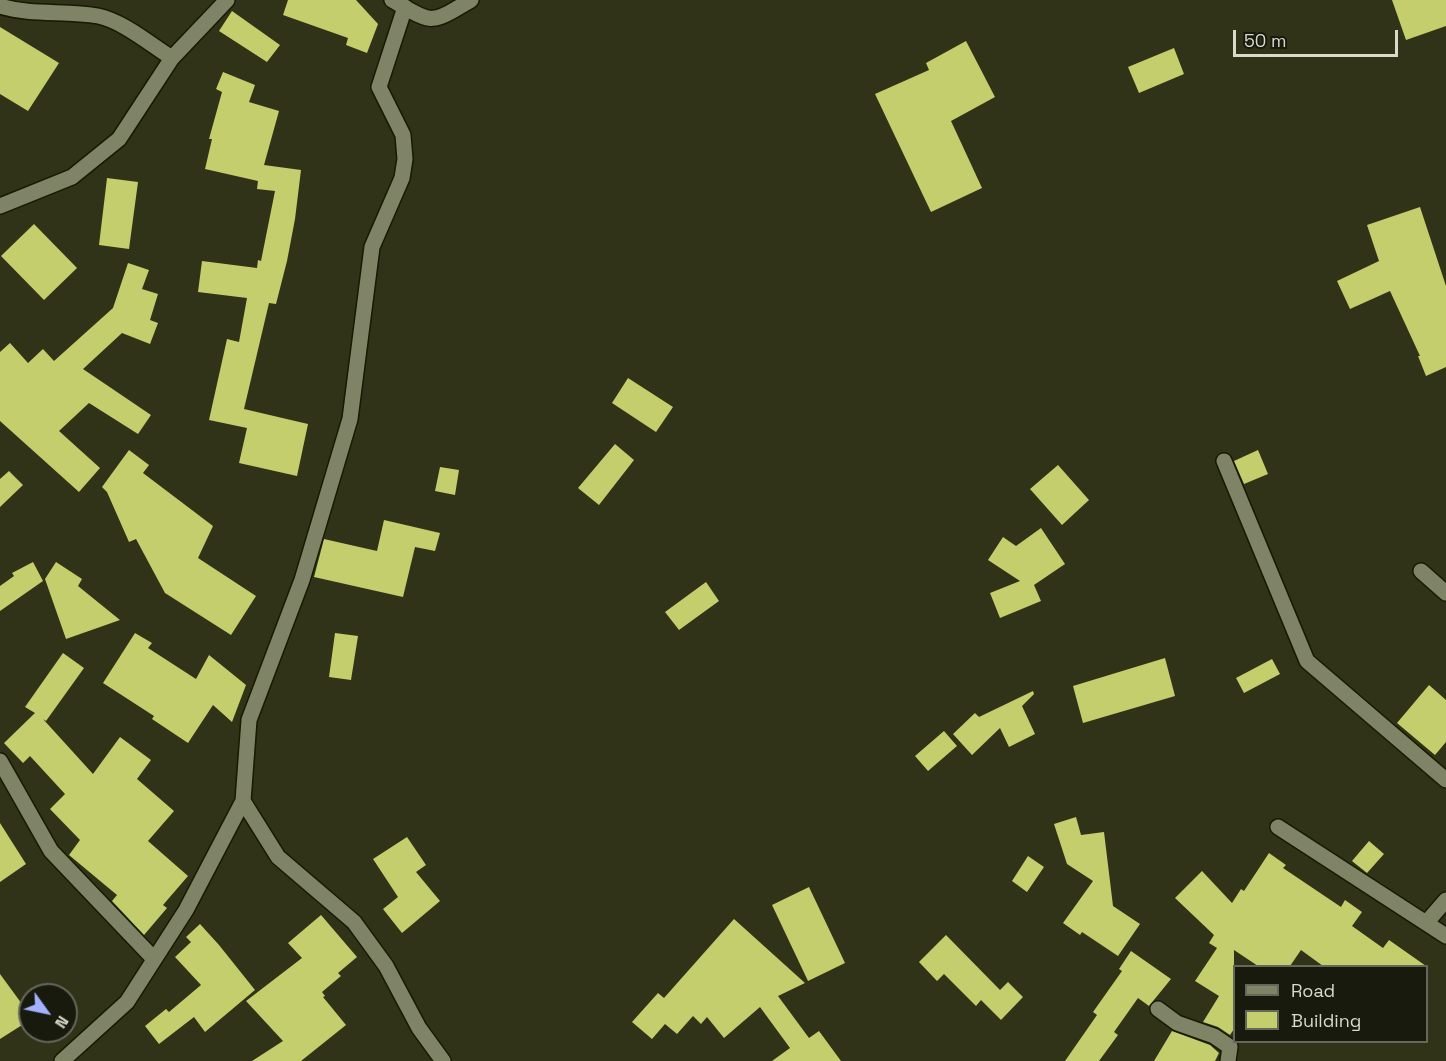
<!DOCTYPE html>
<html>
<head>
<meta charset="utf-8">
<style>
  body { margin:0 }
  #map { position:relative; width:1446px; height:1061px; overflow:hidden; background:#303317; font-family:"Space Grotesk",sans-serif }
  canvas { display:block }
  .legend { position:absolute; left:1233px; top:965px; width:195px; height:78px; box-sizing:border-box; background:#181a0e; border:2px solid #656759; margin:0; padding:8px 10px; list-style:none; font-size:18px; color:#d8daca }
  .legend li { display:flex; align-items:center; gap:12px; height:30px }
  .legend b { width:30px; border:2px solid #656759 }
  .north { position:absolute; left:18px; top:983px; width:60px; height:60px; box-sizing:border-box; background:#181a0e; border:2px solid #656759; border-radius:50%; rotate:123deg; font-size:16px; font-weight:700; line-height:24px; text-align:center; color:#d8daca }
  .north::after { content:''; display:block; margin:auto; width:21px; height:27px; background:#a3b2fd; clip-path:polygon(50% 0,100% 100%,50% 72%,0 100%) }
  .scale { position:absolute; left:1233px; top:30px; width:165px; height:27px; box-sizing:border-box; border:3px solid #d8daca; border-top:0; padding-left:8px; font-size:18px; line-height:21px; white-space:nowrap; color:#d8daca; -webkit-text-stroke:4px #181a0e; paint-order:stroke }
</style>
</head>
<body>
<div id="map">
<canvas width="1446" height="1061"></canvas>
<ul class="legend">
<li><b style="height:8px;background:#808466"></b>Road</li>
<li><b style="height:16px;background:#c5ce6d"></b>Building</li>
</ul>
<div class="north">N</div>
<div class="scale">50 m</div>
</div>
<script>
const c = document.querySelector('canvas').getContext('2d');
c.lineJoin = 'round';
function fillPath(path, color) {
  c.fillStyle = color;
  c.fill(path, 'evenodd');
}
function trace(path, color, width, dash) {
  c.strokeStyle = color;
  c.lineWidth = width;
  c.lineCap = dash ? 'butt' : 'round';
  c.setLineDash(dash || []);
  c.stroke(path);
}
fillPath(new Path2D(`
  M288,0H356L378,24L367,53L346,45L348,38L283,15Z
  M1392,0H1446V26L1406,40Z
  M232,11L280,45L267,62L219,31Z
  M0,27L59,63L28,111L0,94Z
  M966,41L995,97L951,121L982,188L931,212L875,94L929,70L926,63Z
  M1174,48L1184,74L1139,93L1128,67Z
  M223,72L255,85L249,102L279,111L264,165L301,170L295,219L287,261L276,304L269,303L244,409L308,424L297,476L239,463L247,428L209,420L227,339L239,342L247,298L198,292L202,261L257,268L258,260L261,261L275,191L257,189L258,181L205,169L212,139H209L222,92L216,89Z
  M107,178L138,182L129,249L99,245Z
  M1420,207L1446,286V367L1426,376L1418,356H1420L1390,291L1350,309L1337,281L1379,261L1367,225Z
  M34,224L77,268L44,300L1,256Z
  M128,263L149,270L142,289L158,294L150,320L158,323L150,344L122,333L83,369L151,415L138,434L89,403L59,431L100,468L79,492L0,421V352L10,343L28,363L43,349L54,361L113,308Z
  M628,378L673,407L656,432L612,403Z
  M615,444L634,460L599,505L578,488Z
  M129,450L149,465L143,473L213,526L198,558L256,596L231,635L165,593L136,539L129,542L107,492L102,487Z
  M1258,450L1268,474L1244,484L1234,461Z
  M1058,465L1089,500L1062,525L1030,489Z
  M440,467L459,470L455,495L435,491Z
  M9,471L23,485L0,507V479Z
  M384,520L440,533L435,551L415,547L403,597L314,577L324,539L377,551Z
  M1041,528L1065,564L1034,585L1041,601L1000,618L990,593L1020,581L988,560L1003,537L1016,546Z
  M33,562L43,581L0,611V586L14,576L12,573Z
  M56,562L82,579L78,586L120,620L66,639L45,579Z
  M706,582L719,601L679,630L665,612Z
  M135,633L152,643L148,648L196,679L209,655L246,685L232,722L213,705L188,743L152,719L154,716L103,683Z
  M335,633L358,636L351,680L329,677Z
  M63,653L84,668L46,721L43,719L93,774L120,737L151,760L137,779L174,811L148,841L188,876L163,905L167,908L144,935L112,901L117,895L69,855L80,840L50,809L65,794L30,756L23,763L4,743L35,713L25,707Z
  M1165,658L1175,696L1083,723L1073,686Z
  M1272,659L1280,674L1244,693L1236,678Z
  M1429,685L1446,700V742L1435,755L1397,723Z
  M1033,691L1034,694L1022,706L1035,734L1009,747L1000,728L972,755L953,734L975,713L979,717Z
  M944,731L957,746L928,771L915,756Z
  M1076,817L1081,835L1104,832L1113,906L1140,924L1118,956L1082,932L1080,935L1063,923L1093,881L1067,864L1054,824Z
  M0,823L26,864L0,882Z
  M407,837L426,865L416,872L440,901L402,933L383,909L398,897L373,859Z
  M1369,841L1384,854L1367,873L1352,861Z
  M1269,853L1286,865L1283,868L1341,907L1345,900L1362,912L1352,926L1383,948L1389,940L1426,966H1323L1301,950L1290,966H1258L1234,950V1029L1230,1035L1218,1027L1203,1022L1219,996L1195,981L1217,948L1209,943L1214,935L1175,898L1202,871L1232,903L1241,889L1244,891Z
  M1028,856L1044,867L1027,892L1012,881Z
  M809,887L845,963L808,981L772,905Z
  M321,915L357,957L338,973L341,976L322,992L325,996L323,997L346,1025L301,1061H252L283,1041L246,1001L302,958L288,943Z
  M734,919L805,983L778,996L809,1038L819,1031L841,1061H772L790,1048L760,1007L724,1038L707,1017L701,1024L693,1016L677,1034L665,1024L652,1039L632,1022L658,993L664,998Z
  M200,924L219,945L255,990L205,1032L194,1017L159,1044L145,1026L166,1009L169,1012L201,985L175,957L191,942L186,937Z
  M946,935L1000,990L1008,982L1023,997L1001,1020L981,1000L976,1006L944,974L937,981L919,962Z
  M1131,951L1171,979L1149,1006L1138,998L1114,1032L1118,1035L1099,1061H1065L1097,1015L1093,1012L1122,971L1119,969Z
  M0,974L30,1015V1020L0,1039Z
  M1172,1031L1210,1045L1219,1053L1215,1061H1154Z`), '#c5ce6d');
const minor = new Path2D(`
  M0,6C32,16 66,10 98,16C123,21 151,45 172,58
  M0,206L72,177L119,139L172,58L227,0
  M1224,461L1307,661L1446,780
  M1421,571L1446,593
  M0,761L51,851L154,959
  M243,801L278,857L354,922L386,966L419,1028L443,1061
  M1278,827L1446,936
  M1427,922L1446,900
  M1158,1009L1177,1023L1214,1036L1230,1047L1228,1061
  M62,1061L127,1002L186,910L243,801L249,720L302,580L350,419L372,247L402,178L405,159L403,135L379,87L405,7`);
const tertiary = new Path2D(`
  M392,0C434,24 429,25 471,0`);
trace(minor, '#181a01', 18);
trace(tertiary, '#181a01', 18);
trace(minor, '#808466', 15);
trace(tertiary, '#808466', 15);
</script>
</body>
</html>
